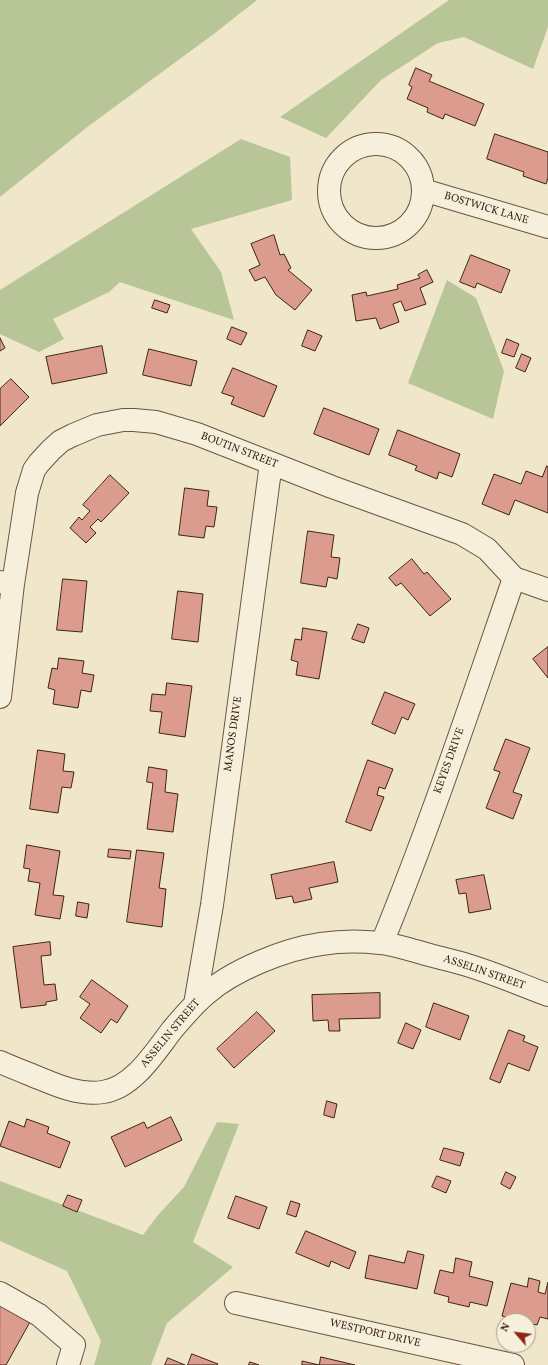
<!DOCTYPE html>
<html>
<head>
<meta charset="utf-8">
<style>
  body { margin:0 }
  #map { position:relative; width:548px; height:1365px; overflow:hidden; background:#f0e6c9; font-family:Vollkorn,serif }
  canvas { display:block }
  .north { position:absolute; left:496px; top:1313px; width:40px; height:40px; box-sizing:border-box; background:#f5efdc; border:1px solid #ac9d8c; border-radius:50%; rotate:298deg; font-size:11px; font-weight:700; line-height:16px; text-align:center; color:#3f2315 }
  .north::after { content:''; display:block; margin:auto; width:14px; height:18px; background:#8f2418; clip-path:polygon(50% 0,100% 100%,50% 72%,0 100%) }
</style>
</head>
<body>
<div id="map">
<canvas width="548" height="1365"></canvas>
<div class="north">N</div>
</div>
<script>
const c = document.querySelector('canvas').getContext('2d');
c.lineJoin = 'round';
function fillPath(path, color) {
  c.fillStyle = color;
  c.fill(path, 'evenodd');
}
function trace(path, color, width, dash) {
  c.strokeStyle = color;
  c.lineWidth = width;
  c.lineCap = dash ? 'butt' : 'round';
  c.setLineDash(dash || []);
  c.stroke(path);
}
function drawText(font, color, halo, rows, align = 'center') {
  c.font = font + ' Vollkorn,serif';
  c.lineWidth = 4;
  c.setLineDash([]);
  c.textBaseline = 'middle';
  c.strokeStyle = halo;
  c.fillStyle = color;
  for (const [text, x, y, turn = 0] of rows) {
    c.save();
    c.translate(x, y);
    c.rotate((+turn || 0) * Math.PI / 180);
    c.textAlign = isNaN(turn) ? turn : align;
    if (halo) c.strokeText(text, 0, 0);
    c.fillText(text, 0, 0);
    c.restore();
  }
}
fillPath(new Path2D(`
  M0,0H257L215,33L86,128L0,197Z
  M449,0H548V27L533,69L464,37L438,43L381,80L326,138L280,117Z
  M241,139L290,157L292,200L191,229L221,272L234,320L120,282L109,292L53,319L64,339L39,352L0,334V290Z
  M447,280L476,298L504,371L493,419L408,383Z
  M217,1122L239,1124L193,1242L233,1267L167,1323L151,1365H94L101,1341L67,1271L0,1241V1181L143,1235L158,1215L184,1187Z`), '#b8c597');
const building = new Path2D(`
  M416,68L432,75L429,81L484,104L475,126L445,114L443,119L427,112L428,108L407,99L412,87L409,85Z
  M495,134L548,152V178L546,184L523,176L524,172L487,159Z
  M274,235L280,255L284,254L291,268L288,270L312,290L295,310L276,295L265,277L255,281L249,270L260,265L251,244Z
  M471,255L510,270L501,293L477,283L475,288L460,282Z
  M427,270L433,282L420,288L426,304L405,311L401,301L393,304L399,322L380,329L376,318L356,321L352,295L366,292L367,296L398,289L397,285L420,278L418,275Z
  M155,300L170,305L167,313L152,308Z
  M232,327L247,333L241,345L227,339Z
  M308,330L322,336L315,351L302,346Z
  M0,338L5,348L0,351Z
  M507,339L519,344L514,357L502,353Z
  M102,346L107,373L52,384L46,357Z
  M149,349L197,361L191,386L143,375Z
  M522,354L531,358L525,372L516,368Z
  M233,368L277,386L264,417L231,404L234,397L222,393Z
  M11,379L29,397L0,426V389Z
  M324,408L379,429L369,455L314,434Z
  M398,430L460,454L452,477L439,472L437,479L415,470L417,466L389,455Z
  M547,466L548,467V513L515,500L509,515L482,504L494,474L521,484L526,471L542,477Z
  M110,475L129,493L101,522L98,519L90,527L96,533L86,543L70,528L79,517L82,520L90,511L83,505Z
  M185,488L209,491L207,506L217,507L214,527L206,526L204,538L179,535Z
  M308,531L334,535L331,557L340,558L337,579L328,577L326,587L301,583Z
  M412,559L424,574L427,572L451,599L430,616L401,583L396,586L389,578Z
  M63,579L87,581L82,632L57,630Z
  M178,591L203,594L198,642L172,639Z
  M358,624L369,628L364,643L352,639Z
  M303,628L327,632L319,679L296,675L298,662L291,660L295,639L301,640Z
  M548,647V678L533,659Z
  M59,658L84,661L82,673L94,675L91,692L81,690L78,708L53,704L55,690L48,688L52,668L57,669Z
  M167,683L192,686L185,737L159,733L162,712L150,711L152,694L165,695Z
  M385,692L415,704L408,720L402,717L395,734L372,724Z
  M506,739L530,748L513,792L522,795L513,819L486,808L500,772L494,770Z
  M38,750L65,754L63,771L74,772L71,788L62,787L58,813L30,809Z
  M368,760L393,769L385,789L379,787L377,795L384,797L371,831L346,822Z
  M149,767L167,770L165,792L178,794L173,832L147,829L153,783L147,782Z
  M27,845L60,851L53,895L64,896L60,919L35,915L40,883L28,881L30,869L24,868Z
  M109,849L131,851L130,859L108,857Z
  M137,850L164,853L159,888L166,889L162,927L127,922Z
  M334,862L338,882L309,888L312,899L294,903L292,896L276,899L271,875Z
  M484,875L491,909L469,913L466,893L459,894L456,880Z
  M78,902L89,904L87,918L76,916Z
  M50,942L51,955L41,956L44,985L55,984L57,1000L46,1002V1005L21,1008L13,947Z
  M92,980L128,1006L117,1023L111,1019L101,1033L80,1018L90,1004L80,997Z
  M380,993V1018L339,1019L340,1031H329L328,1020L313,1021L312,995Z
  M434,1003L469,1016L460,1040L426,1027Z
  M257,1012L275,1031L234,1068L217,1049Z
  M406,1023L421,1030L413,1049L398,1043Z
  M509,1030L525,1036L523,1041L538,1047L529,1071L508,1063L500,1083L490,1079Z
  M327,1101L337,1104L334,1118L324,1115Z
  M171,1117L182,1140L125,1167L111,1137L144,1122L147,1128Z
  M27,1119L49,1127L47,1133L70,1142L60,1168L0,1146L9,1121L24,1127Z
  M444,1148L464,1153L460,1166L440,1160Z
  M506,1172L516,1177L510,1189L501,1184Z
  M437,1176L451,1181L446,1193L432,1187Z
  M68,1195L82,1200L77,1212L63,1206Z
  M236,1196L267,1207L259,1229L228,1218Z
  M291,1201L300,1204L296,1217L287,1214Z
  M306,1231L356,1252L349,1269L331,1261L329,1267L296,1253Z
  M408,1251L424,1255L417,1289L365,1278L369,1255L404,1263Z
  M456,1258L472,1262L469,1276L493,1282L487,1306L470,1302L469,1307L448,1302L449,1297L434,1293L440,1270L453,1273Z
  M529,1278L540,1281L538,1292L545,1294L548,1282V1319L540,1317L537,1325L528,1323V1321H521L502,1316L511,1283L527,1287Z
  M0,1305L30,1322L6,1365H0Z
  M192,1354L218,1364L217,1365H188Z
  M321,1357L355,1365H302V1361L319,1365Z
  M168,1358L185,1365H165Z
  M250,1362L259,1365H249Z`);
fillPath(building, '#dc9c8d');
trace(building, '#3f2315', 1);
const minor = new Path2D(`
  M329 191a47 47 0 1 1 94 0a47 47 0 1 1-94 0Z
  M423,190L548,227
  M0,582L13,584L0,697
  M13,584L27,493L34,470L39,463L51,450L61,441L73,435L97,425L123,420H134L156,422L197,434L332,487L462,534L487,549L514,578L548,590
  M382,943C431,823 472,700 514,578
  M195,1004L212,905L271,463
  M0,1062C9,1066 19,1070 29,1074C52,1083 76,1096 103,1092C133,1088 155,1052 172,1030C183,1017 194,1004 206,994C233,970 285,949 321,944C340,941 361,941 380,943C393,944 407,949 419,952C435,957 451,960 467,965C494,973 521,985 548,995
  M0,1293L39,1315L74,1345L68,1365
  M236,1303L513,1365`);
trace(minor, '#6b5442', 24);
trace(minor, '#f5efdc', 22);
drawText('11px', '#3f2315', '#f5efdc', [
  ["BOSTWICK LANE",486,209,17],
  ["BOUTIN STREET",239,451,21],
  ["MANOS DRIVE",234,734,-82],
  ["KEYES DRIVE",450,761,-70],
  ["ASSELIN STREET",484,973,19],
  ["ASSELIN STREET",171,1034,-50],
  ["WESTPORT DRIVE",375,1334,13]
]);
</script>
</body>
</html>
